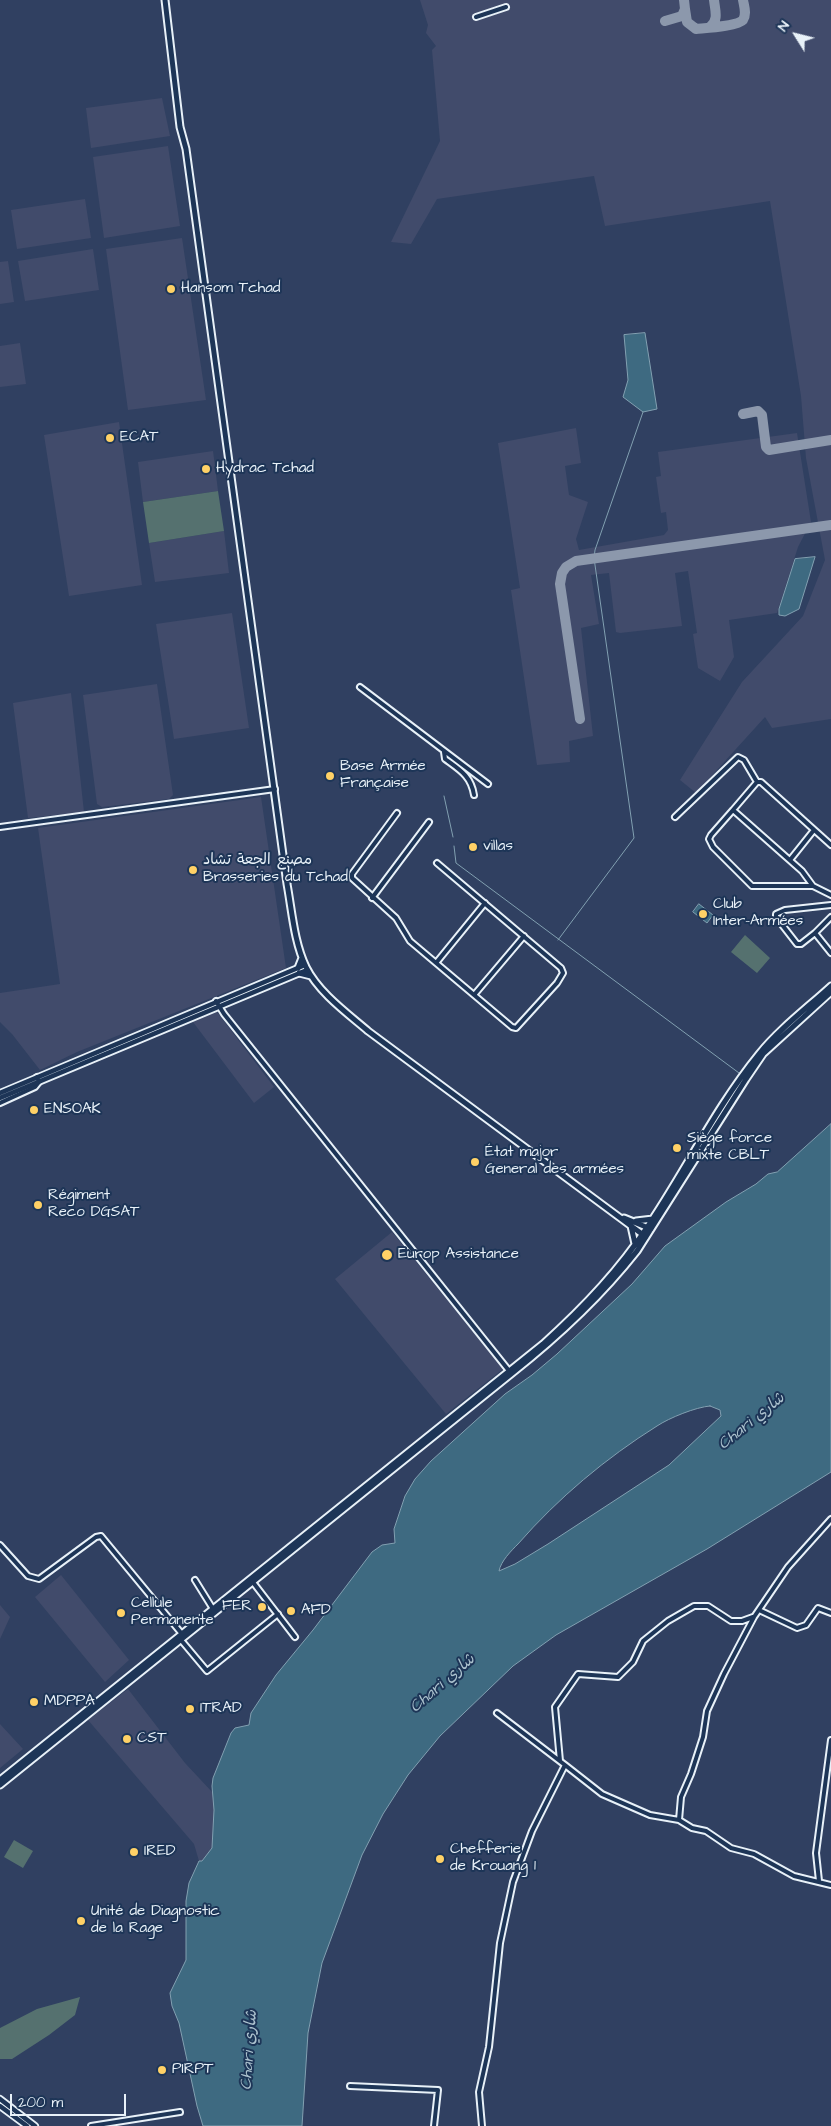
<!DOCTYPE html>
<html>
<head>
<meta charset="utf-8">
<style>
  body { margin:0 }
  #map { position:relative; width:831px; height:2126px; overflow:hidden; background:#304061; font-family:"Architects Daughter",sans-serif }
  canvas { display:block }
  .north { position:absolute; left:771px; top:10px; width:50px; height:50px; -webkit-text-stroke:4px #1d3557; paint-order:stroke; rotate:306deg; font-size:14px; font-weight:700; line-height:20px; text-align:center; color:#e8f1f8 }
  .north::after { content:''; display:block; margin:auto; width:18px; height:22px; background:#e8f1f8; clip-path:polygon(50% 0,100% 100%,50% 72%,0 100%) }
  .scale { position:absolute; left:10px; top:2094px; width:116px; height:22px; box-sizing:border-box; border:2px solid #e8f1f8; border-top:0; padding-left:6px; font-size:15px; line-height:18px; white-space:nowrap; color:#e8f1f8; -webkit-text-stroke:4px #1d3557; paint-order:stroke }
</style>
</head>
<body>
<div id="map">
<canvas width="831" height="2126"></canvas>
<div class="north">N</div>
<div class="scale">200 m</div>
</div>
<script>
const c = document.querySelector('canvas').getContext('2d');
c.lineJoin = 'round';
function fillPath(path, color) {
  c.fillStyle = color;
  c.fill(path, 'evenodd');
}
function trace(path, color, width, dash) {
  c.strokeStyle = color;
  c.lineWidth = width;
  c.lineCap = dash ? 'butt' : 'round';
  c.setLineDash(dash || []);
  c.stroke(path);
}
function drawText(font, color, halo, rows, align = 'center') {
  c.font = font + ' "Architects Daughter","Playpen Sans Arabic",sans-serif';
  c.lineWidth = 4;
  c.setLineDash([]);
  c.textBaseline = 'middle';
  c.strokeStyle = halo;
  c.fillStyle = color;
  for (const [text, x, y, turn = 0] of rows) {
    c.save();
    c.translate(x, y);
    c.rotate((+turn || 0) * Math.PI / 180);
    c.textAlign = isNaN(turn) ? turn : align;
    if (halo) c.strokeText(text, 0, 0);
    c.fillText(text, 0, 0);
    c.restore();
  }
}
fillPath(new Path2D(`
  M420,0H831V719L772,728L765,717L696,793L680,780L742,682L803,616L825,560L806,458L801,396L770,201L605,226L594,176L437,199L411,244L391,242L440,141L432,50L436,46L426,33L428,25Z
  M162,98L170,136L91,148L86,108Z
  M168,146L180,226L104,238L93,157Z
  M85,199L91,238L17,249L11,210Z
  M182,238L206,400L128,410L106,249Z
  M93,249L99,290L25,301L18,261Z
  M8,261L14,302L0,304V262Z
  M20,343L26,384L0,387V346Z
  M119,422L142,585L69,596L44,435Z
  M576,428L581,463L565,466L569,495L588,502L576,539L579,550L664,535L668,530L666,512L661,513L656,477L661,476L658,452L797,433L811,522L798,547L777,613L729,620L734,657L720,681L698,668L693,634L697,633L688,571L675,573L682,626L620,633L616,632L609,573L591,575L599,624L581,628L593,736L569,741L570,762L537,765L511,590L520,588L498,443Z
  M213,451L218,491L143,502L138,462Z
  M224,531L229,573L155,582L149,543Z
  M232,613L249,728L174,739L156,624Z
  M157,684L173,795L169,799L102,807L97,804L83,695Z
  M71,693L84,812L28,818L13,703Z
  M261,797L286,968L77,1052L40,1070L12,1034L0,1022V993L60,984L38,828Z
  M217,1012L274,1087L254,1103L193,1022Z
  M392,1232L503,1369L446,1414L335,1279Z
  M61,1575L129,1660L105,1682L35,1597Z
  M0,1605L10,1617L0,1639Z
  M128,1689L185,1763L213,1793L214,1810L212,1848L202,1861H199L194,1844L88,1720Z
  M0,1724L23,1749L0,1768Z`), '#414b6b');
fillPath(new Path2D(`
  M218,491L224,531L149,543L143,502Z
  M745,935L770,958L757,973L731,952Z
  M14,1840L33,1851L23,1868L4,1857Z
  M80,1997L75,2015L49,2035L12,2059H0V2028L37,2009Z`), '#55716f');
const water = new Path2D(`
  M645,333L657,409L643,412L623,397L628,380L624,335Z
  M815,557L799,609L785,616L779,615V609L795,559Z
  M699,904L713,915L707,923L693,912Z
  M831,1124V1472L707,1549L556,1635L513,1666L440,1736L408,1775L383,1814L362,1855L322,1963L308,2033L302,2126H203L197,2106L179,2023L172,2006L170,1993L186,1960V1901L189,1883L199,1861H202L212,1848L214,1810L212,1786L213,1778L231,1733L235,1728L249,1725L251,1713L276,1675L313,1630L372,1552L382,1545L395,1543L394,1529L405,1496L415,1479L431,1461L505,1394L532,1375L557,1354L632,1284L665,1246L726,1202L756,1184L768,1174L777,1172ZM710,1406L720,1410L721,1416L669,1465L548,1544L515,1564L499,1571C501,1561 511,1551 518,1544C558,1498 606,1458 657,1426C669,1418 696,1407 710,1406Z`);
fillPath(water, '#3e6a81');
trace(water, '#82a0b1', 1);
trace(new Path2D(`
  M444,796L453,837
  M454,846L456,863L739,1073
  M558,940L634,838L594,558L595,550L643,412`), '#82a0b1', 1);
trace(new Path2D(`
  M685,9L687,22L696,29C705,28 738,26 743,20C747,14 744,6 743,0
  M665,21L682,16L685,9L684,0
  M710,27C719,20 715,10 714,0
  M743,414L758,411L762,415L766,447L769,450L831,440
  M580,719L560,584L562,573L566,567L576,561L831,525`), '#8c98ac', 10);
const minor = new Path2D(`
  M476,17L506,7
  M360,687L488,784
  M444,752L445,759C460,770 471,776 474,795
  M733,810L757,782H761L831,845
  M397,813L352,874V878L396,918L410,941L512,1027L516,1028L557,983L563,973L561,968L437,863
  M675,817L738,757L744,760L757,782
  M0,827L275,789
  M790,860L814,830
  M813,886L802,871L733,810L711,835L709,839L713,847L752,886H813L831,895
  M372,898L429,822
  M831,917L815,933L831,953
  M815,933L801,944H797L776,917V914L785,910L831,905
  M436,963L485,903
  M474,995L524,936
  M216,1001L224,1014L510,1372
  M0,1103L35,1087L39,1082L37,1077
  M0,1545L28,1576L39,1579L96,1537L101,1536L182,1634
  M195,1580L213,1609
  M252,1581L295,1637
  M759,1610L797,1628L806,1625L818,1608L831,1613
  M181,1640L207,1671L278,1614
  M560,1761L555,1707L578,1674L618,1677L633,1662L643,1641L668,1621L694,1606H708L731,1621H742L753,1617
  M565,1765L602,1794L650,1815L679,1820L692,1828L706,1831L731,1848L754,1854L794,1876L831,1885
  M679,1820L681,1797L691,1774L703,1737L707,1711L724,1674L754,1617L788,1567L831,1519
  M819,1881L816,1853L831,1740
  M350,2086L438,2090L434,2126
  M91,2126L180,2112
  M482,2126L479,2092L489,2047L500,1943L513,1882L532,1831L565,1765L497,1713`);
const tertiary = new Path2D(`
  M0,1093L305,965
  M0,1098L307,970
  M0,2099L35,2126
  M0,2106L27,2126`);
const secondary = new Path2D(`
  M165,0L180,127L186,149L287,884C292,911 294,942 306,967C319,993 347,1013 368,1031L646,1237
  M298,968L302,958
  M299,973L311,976
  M624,1218L651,1229
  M636,1221L653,1219
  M631,1226L635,1244
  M0,1780L543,1344C581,1310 617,1273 646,1229C685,1172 715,1108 759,1054C779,1029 807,1008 831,986
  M0,1785L511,1374C558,1337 600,1298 637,1251L746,1079L763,1054L831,992`);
trace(minor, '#e8f1f8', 8);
trace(tertiary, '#e8f1f8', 8);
trace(secondary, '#e8f1f8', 9);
trace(minor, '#1d3557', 4);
trace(tertiary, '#1d3557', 4.5);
trace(secondary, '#1d3557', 5);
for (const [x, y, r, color] of [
  [171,289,5,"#ffd166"],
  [110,438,5,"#ffd166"],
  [206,469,5,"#ffd166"],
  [330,776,5,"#ffd166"],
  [473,847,5,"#ffd166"],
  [193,870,5,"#ffd166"],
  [703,914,5,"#ffd166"],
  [34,1110,5,"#ffd166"],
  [677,1148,5,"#ffd166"],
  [475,1162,5,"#ffd166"],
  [38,1205,5,"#ffd166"],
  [387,1255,6,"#ffd166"],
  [262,1607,5,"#ffd166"],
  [291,1611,5,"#ffd166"],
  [121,1613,5,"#ffd166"],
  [34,1702,5,"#ffd166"],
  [190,1709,5,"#ffd166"],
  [127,1739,5,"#ffd166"],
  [134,1852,5,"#ffd166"],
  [440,1859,5,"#ffd166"],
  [81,1921,5,"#ffd166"],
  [162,2070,5,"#ffd166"]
]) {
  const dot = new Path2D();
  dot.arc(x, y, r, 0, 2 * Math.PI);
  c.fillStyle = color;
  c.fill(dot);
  trace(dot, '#1d3557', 2);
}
drawText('15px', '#e8f1f8', '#1d3557', [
  ["Hansom Tchad",181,289],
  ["ECAT",120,438],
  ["Hydrac Tchad",216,469],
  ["Base Armée",340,767],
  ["Française",340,784],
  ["villas",483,847],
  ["مصنع الجعة تشاد",203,861],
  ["Brasseries du Tchad",203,878],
  ["Club",713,905],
  ["Inter-Armées",713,922],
  ["ENSOAK",44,1110],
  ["Siège force",687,1139],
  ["mixte CBLT",687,1156],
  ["État major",485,1153],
  ["General des armées",485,1170],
  ["Régiment",48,1196],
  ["Reco DGSAT",48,1213],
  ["Europ Assistance",398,1255],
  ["Cellule",131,1604],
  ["Permanente",131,1621],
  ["FER",252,1607,"right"],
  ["AFD",301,1611],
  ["MDPPA",44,1702],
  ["ITRAD",200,1709],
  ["CST",137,1739],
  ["Chefferie",450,1850],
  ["de Krouang 1",450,1867],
  ["IRED",144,1852],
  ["Unité de Diagnostic",91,1912],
  ["de la Rage",91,1929],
  ["PIRPT",172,2070]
], 'left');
drawText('italic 16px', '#acc2ce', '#1d3557', [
  ["Chari شاري",752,1422,-39],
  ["Chari شاري",443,1684,-41],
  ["Chari شاري",250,2050,-86]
]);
</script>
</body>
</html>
